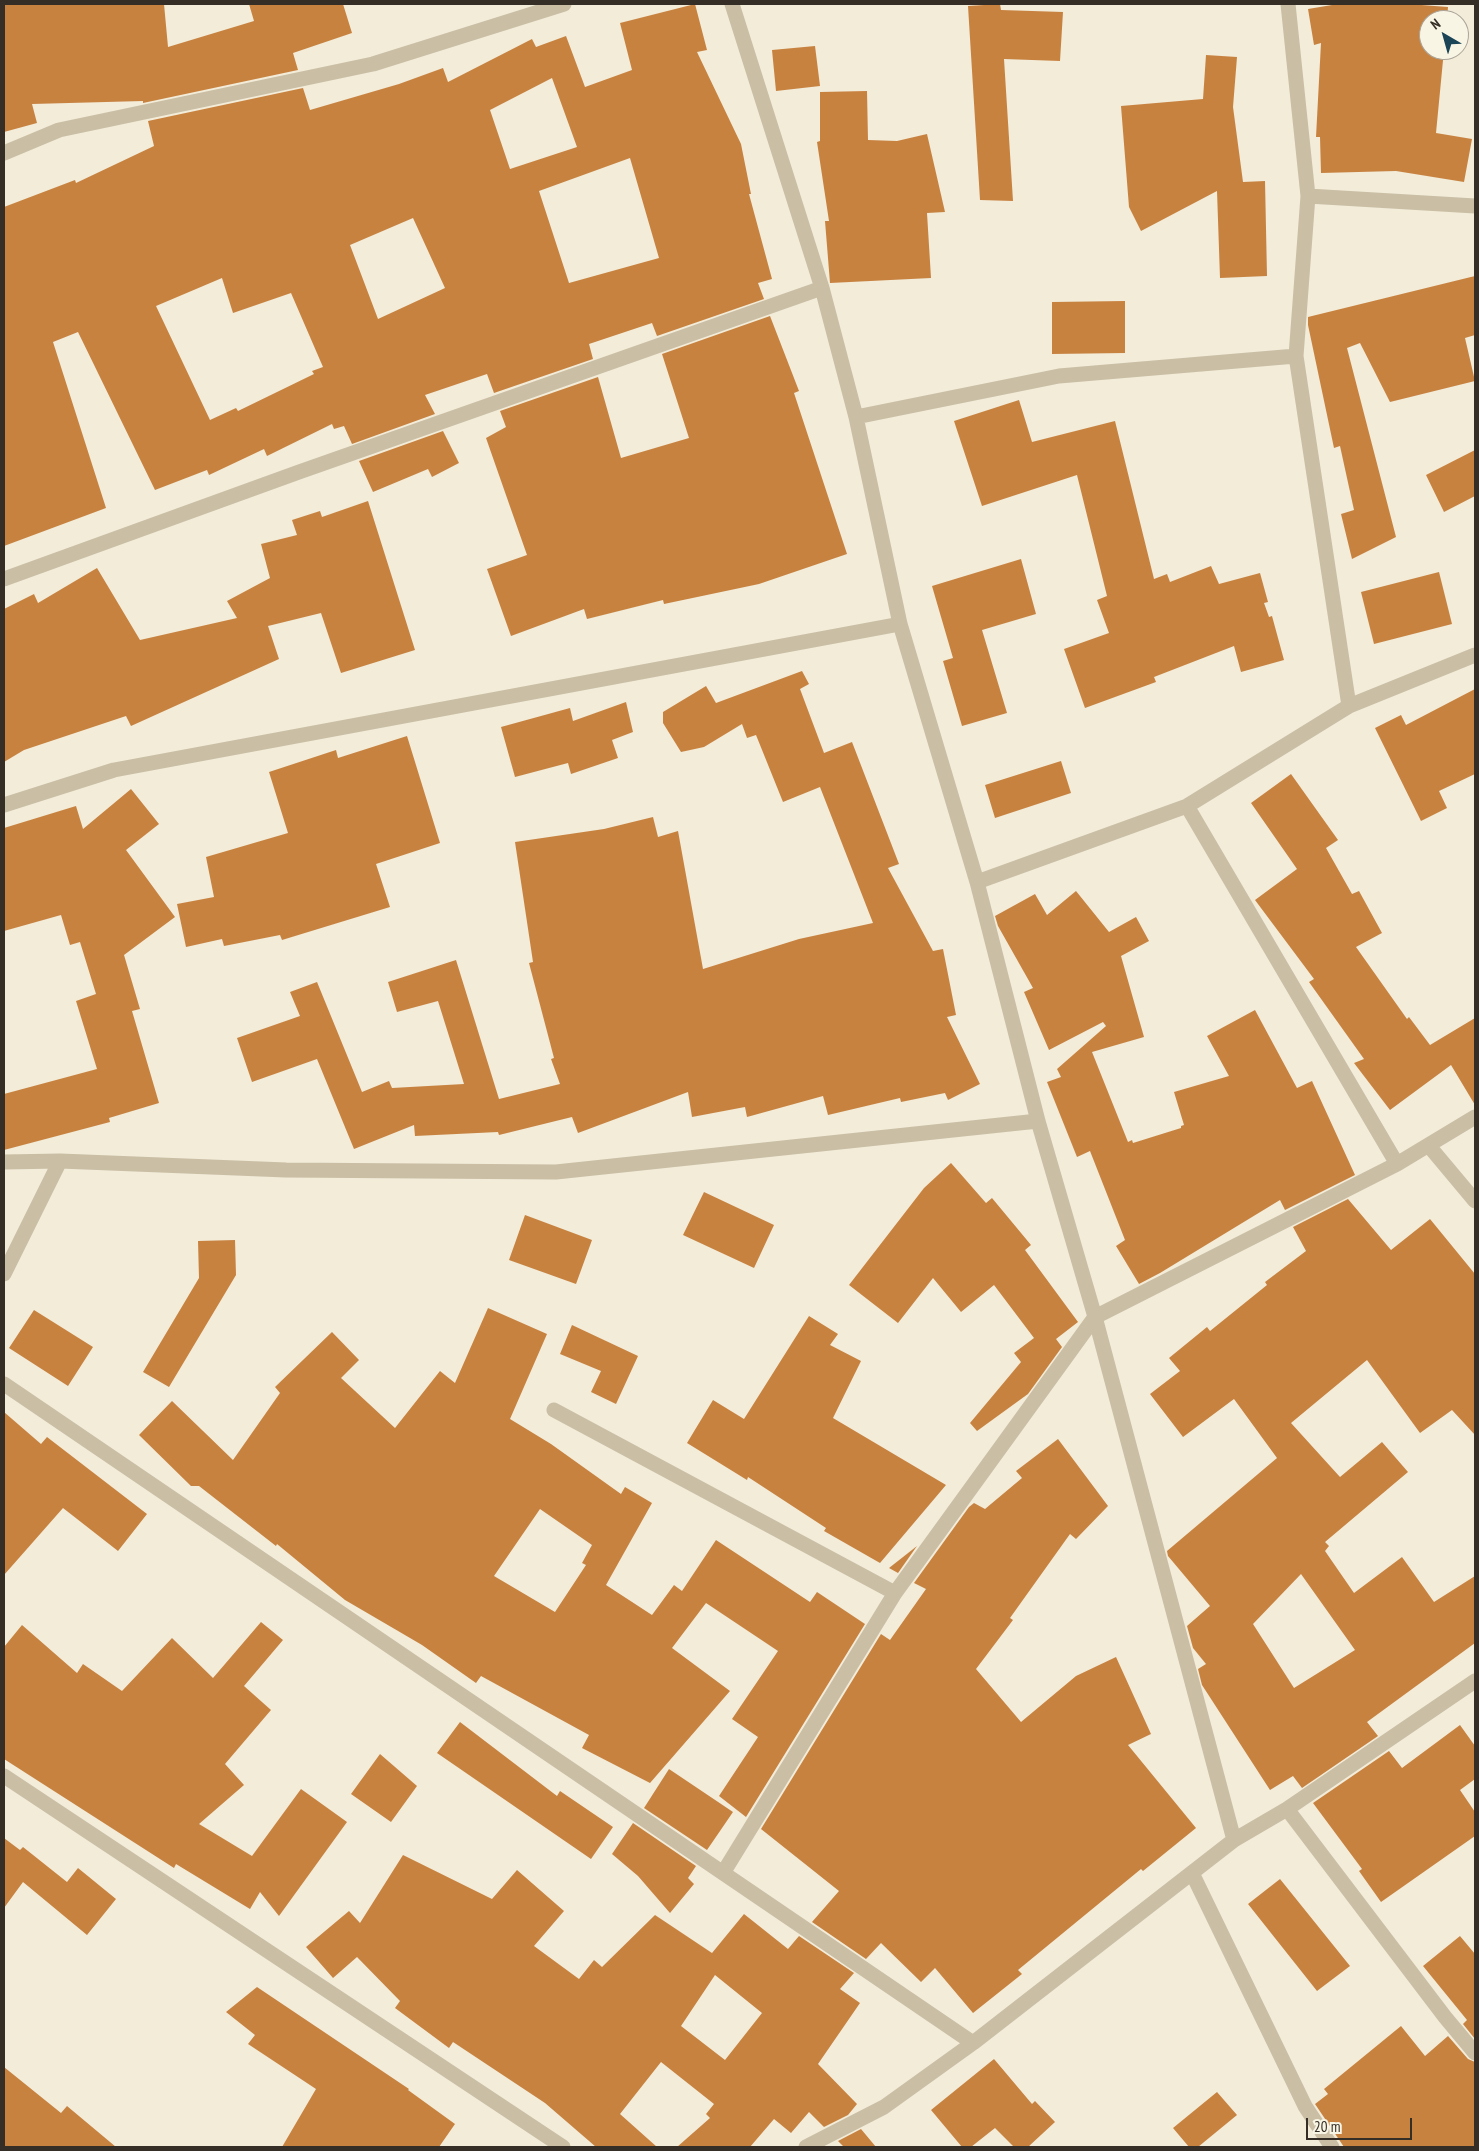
<!DOCTYPE html>
<html>
<head>
<meta charset="utf-8">
<style>
  body { margin:0 }
  #map { position:relative; width:1479px; height:2151px; overflow:hidden; background:#f2ecd9; font-family:"PT Sans Narrow",sans-serif }
  canvas { display:block }
  .frame { position:absolute; inset:0; border:5px solid #352e26; pointer-events:none }
  .north { position:absolute; left:1419px; top:10px; width:50px; height:50px; box-sizing:border-box; background:#f9f5e5; border:1px solid #aba599; border-radius:50%; rotate:322deg; font-size:14px; font-weight:700; line-height:20px; text-align:center; color:#352e26 }
  .north::after { content:''; display:block; margin:auto; width:18px; height:22px; background:#1b4557; clip-path:polygon(50% 0,100% 100%,50% 72%,0 100%) }
  .scale { position:absolute; left:1306px; top:2118px; width:106px; height:22px; box-sizing:border-box; border:2px solid #352e26; border-top:0; padding-left:6px; font-size:15px; line-height:18px; white-space:nowrap; color:#352e26; -webkit-text-stroke:4px #f9f5e5; paint-order:stroke }
</style>
</head>
<body>
<div id="map">
<canvas width="1479" height="2151"></canvas>
<div class="frame"></div>
<div class="north">N</div>
<div class="scale">20 m</div>
</div>
<script>
const c = document.querySelector('canvas').getContext('2d');
c.lineJoin = 'round';
function fillPath(path, color) {
  c.fillStyle = color;
  c.fill(path, 'evenodd');
}
function trace(path, color, width, dash) {
  c.strokeStyle = color;
  c.lineWidth = width;
  c.lineCap = dash ? 'butt' : 'round';
  c.setLineDash(dash || []);
  c.stroke(path);
}
fillPath(new Path2D(`
  M4,4H164L168,47L254,21L249,4H343L352,33L293,53L298,70L143,103V101L32,104L37,123L4,132Z
  M695,4L707,50L697,52L741,144L751,194H749L772,279L758,283L764,299L657,336L652,323L589,344L593,359L494,393L487,374L425,395L435,414L352,444L344,426L334,429L332,424L267,456L264,449L209,475L207,470L155,490L78,332L53,342L106,508L4,546V207L75,180L76,183L154,146L148,121L303,88L310,110L399,84L443,68L448,82L532,39L536,47L566,36L585,87L632,70L620,23ZM552,78L577,147L510,169L490,110ZM630,158L659,258L569,283L539,191ZM413,218L445,288L378,319L350,245ZM222,278L233,313L291,293L323,367L312,371L314,374L238,411L236,408L210,420L156,306Z
  M1000,4L1001,10L1063,12L1060,61L1004,59L1013,201L980,200L968,6Z
  M1338,4H1408L1448,7L1447,20H1429V50H1444L1436,133L1472,139L1464,182L1396,171L1321,173L1320,137H1316L1321,43L1314,45L1308,9Z
  M815,46L820,86L776,91L772,50Z
  M1206,55L1237,57L1233,107L1243,182L1265,181L1267,276L1220,278L1217,191L1141,231L1129,207L1121,106L1203,99Z
  M867,91L868,140L897,141L927,134L945,212L927,213L931,278L830,283L825,221H829L817,142L820,141V92Z
  M1475,276V335L1465,338L1475,381L1390,402L1360,343L1347,348L1396,537L1352,559L1341,514L1354,510L1340,446L1334,448L1308,325V317Z
  M1125,301V353L1052,354V302Z
  M770,316L799,391L794,393L847,554L759,584L664,604L663,600L587,619L584,609L511,636L487,569L527,555L486,438L506,427L500,411L598,377L621,458L689,438L662,354Z
  M1019,400L1032,442L1115,421L1154,579L1167,574L1170,582L1211,566L1219,584L1260,573L1268,602L1264,603L1269,617L1272,616L1284,660L1241,672L1234,646L1154,677L1156,682L1085,708L1064,649L1109,633L1097,600L1107,596L1077,475L982,506L954,421Z
  M443,431L459,463L432,477L428,469L373,492L359,461Z
  M1475,450V496L1444,512L1426,475Z
  M368,501L415,650L341,673L321,613L268,626L279,659L131,726L126,716L24,750L4,762V609L34,594L38,603L97,568L140,640L237,618L227,601L270,578L261,544L297,535L292,520L320,511L322,517Z
  M1021,559L1036,614L982,630L1007,713L962,726L943,661L953,658L932,586Z
  M1439,572L1452,624L1374,644L1361,592Z
  M802,671L809,684L800,689L824,753L852,742L899,864L888,868L933,951L943,949L956,1015L947,1017L980,1084L948,1100L945,1093L901,1102L900,1098L828,1115L823,1096L747,1117L745,1107L692,1117L688,1092L578,1133L572,1117L499,1135L498,1132L415,1136L414,1125L354,1149L317,1059L252,1082L237,1038L300,1016L290,992L317,982L362,1092L389,1081L392,1088L464,1084L438,1001L397,1012L388,982L456,960L499,1099L560,1084L551,1059L554,1058L529,963L533,962L515,842L604,829L653,817L658,837L678,831L703,969L799,939L873,923L820,787L783,802L756,735L747,738L742,724L704,747L681,752L663,723V712L706,686L716,703Z
  M1475,689V774L1439,791L1447,808L1421,821L1375,728L1401,715L1406,725Z
  M626,702L633,732L612,740L618,758L571,774L568,763L515,777L501,727L570,708L573,721Z
  M407,736L440,843L376,864L390,907L282,940L280,935L224,946L222,939L186,947L177,904L214,897L206,857L288,833L269,772L336,750L338,758Z
  M1061,761L1071,793L995,818L985,785Z
  M1291,774L1338,840L1326,848L1352,894L1359,891L1382,933L1356,947L1407,1019L1409,1017L1430,1045L1475,1018V1105L1451,1065L1390,1110L1354,1063L1364,1059L1309,982L1314,979L1255,900L1297,869L1251,803Z
  M131,789L159,824L126,850L175,917L124,955L140,1009L132,1011L159,1103L109,1118L110,1122L4,1150V1094L97,1069L76,1001L96,994L80,942L70,945L61,915L4,931V828L76,806L83,829Z
  M1076,891L1109,932L1136,917L1149,941L1121,956L1144,1037L1092,1052L1128,1142L1132,1140L1133,1143L1181,1128V1126L1184,1125L1174,1092L1229,1076L1207,1036L1255,1010L1297,1088L1312,1081L1355,1175L1285,1210L1280,1200L1160,1273L1139,1284L1116,1246L1125,1240L1090,1151L1077,1157L1047,1082L1061,1077L1057,1069L1106,1026L1103,1022L1049,1050L1024,992L1033,988L998,926L995,916L1035,894L1047,915Z
  M951,1163L986,1203L992,1198L1031,1245L1025,1250L1078,1322L1056,1339L1062,1347L1028,1394L977,1431L970,1423L1021,1362L1014,1353L1034,1338L994,1285L961,1312L933,1278L898,1323L849,1285L924,1188Z
  M704,1192L774,1225L754,1268L683,1235Z
  M1348,1199L1391,1250L1430,1219L1475,1274V1435L1452,1410L1420,1433L1367,1360L1291,1423L1340,1477L1382,1442L1408,1472L1325,1542L1329,1546L1325,1551L1354,1593L1402,1557L1434,1602L1475,1576V1643L1367,1722L1378,1736L1302,1788L1293,1776L1270,1790L1202,1685L1198,1669L1206,1664L1193,1648L1187,1626L1210,1606L1168,1556L1167,1551L1277,1458L1234,1399L1183,1437L1150,1394L1180,1371L1169,1358L1207,1327L1210,1331L1267,1285L1265,1282L1306,1251L1293,1227ZM1301,1574L1355,1650L1294,1688L1253,1624Z
  M525,1215L592,1240L576,1284L509,1260Z
  M235,1240L236,1275L169,1387L143,1372L199,1278L198,1241Z
  M488,1308L547,1334L510,1419L551,1444L621,1494L625,1487L652,1503L606,1585L652,1615L674,1585L682,1591L716,1540L810,1602L817,1592L865,1624L746,1817L719,1796L758,1737L732,1719L778,1651L706,1603L672,1648L730,1691L650,1783L582,1748L589,1735L481,1676L476,1683L422,1645L345,1600L277,1544L276,1546L199,1486H191L139,1435L172,1401L233,1460L280,1393L275,1387L332,1332L359,1360L341,1378L395,1428L440,1371L455,1383ZM540,1509L592,1545L582,1563L586,1565L555,1612L494,1576Z
  M34,1310L93,1347L68,1386L9,1348Z
  M809,1316L838,1334L830,1345L861,1361L833,1418L946,1485L880,1563L824,1531L826,1528L748,1477L747,1480L687,1443L713,1400L744,1419Z
  M572,1325L638,1356L616,1404L591,1392L601,1371L560,1354Z
  M4,1412L41,1444L47,1437L147,1514L118,1551L63,1508L4,1575Z
  M1058,1439L1108,1506L1076,1539L1070,1534L1010,1618L1013,1620L976,1669L1021,1722L1076,1676L1116,1657L1151,1734L1128,1745L1196,1828L1143,1871L1141,1869L1018,1970L1022,1974L973,2013L935,1968L921,1982L881,1943L866,1959L812,1922L839,1891L761,1829L881,1634L890,1640L926,1589L914,1583L969,1507L974,1503L985,1509L1022,1478L1016,1471Z
  M917,1546L898,1573L889,1568Z
  M261,1622L283,1640L244,1686L271,1710L225,1764L244,1785L199,1824L252,1856L301,1789L347,1822L279,1916L260,1892L250,1909L176,1864L174,1868L4,1759V1647L22,1625L77,1673L83,1664L122,1691L172,1638L213,1678Z
  M460,1722L557,1796L560,1791L613,1827L591,1859L437,1753Z
  M1460,1725L1475,1746V1779L1460,1790L1475,1812V1836L1381,1902L1359,1871L1362,1869L1313,1803L1389,1751L1402,1768Z
  M380,1754L417,1786L391,1822L351,1794Z
  M669,1769L733,1812L707,1850L644,1808Z
  M633,1823L696,1866L688,1878L694,1884L670,1913L638,1876L612,1854Z
  M4,1838L20,1850L23,1847L67,1882L78,1868L116,1899L87,1935L23,1882L4,1908Z
  M403,1855L492,1899L517,1870L564,1911L534,1946L579,1979L594,1960L602,1967L655,1915L712,1953L744,1914L788,1949L799,1936L854,1973L840,1989L860,2003L818,2064L857,2104L848,2115L824,2127L809,2112L791,2133L774,2119L750,2147H677L710,2118L706,2114L714,2104L661,2062L620,2114L657,2147H596L545,2103L453,2042L449,2048L395,2008L400,2001L357,1957L333,1978L306,1947L349,1911L360,1923ZM715,1975L762,2013L725,2060L681,2026Z
  M1280,1879L1350,1966L1317,1991L1248,1904Z
  M1460,1936L1475,1954V2039L1463,2024L1467,2020L1423,1966Z
  M257,1987L409,2089L408,2090L455,2124L439,2147H282L316,2089L248,2044L255,2035L226,2012Z
  M1401,2026L1425,2056L1448,2036L1468,2059L1475,2062V2147H1344L1315,2104L1328,2094L1324,2089Z
  M994,2059L1032,2104L1035,2101L1055,2122L1028,2147H1014L995,2128L971,2147H962L931,2110Z
  M4,2067L61,2113L67,2106L116,2147H4Z
  M1217,2092L1237,2115L1198,2147H1189L1173,2128Z
  M861,2129L876,2147H844L838,2141Z`), '#c88240');
trace(new Path2D(`
  M732,4L822,288L856,417L900,624L977,882L1038,1121L1095,1317L1234,1840
  M1288,4L1308,196L1296,356L1349,706
  M4,153L59,130L373,64L564,4
  M1308,196L1475,206
  M856,417L1059,376L1296,356
  M4,579L299,472L822,288
  M4,805L114,770L900,624
  M1187,806L1397,1164
  M977,882L1187,806L1349,706L1475,655
  M1429,1146L1475,1201
  M4,1162L60,1161L286,1170L556,1172L1038,1121
  M4,1274L60,1161
  M4,1384L973,2043
  M554,1410L895,1593L1095,1317L1397,1164L1475,1117
  M4,1776L563,2147
  M1287,1809L1445,2017L1475,2053
  M723,1873L895,1593
  M1192,1873L1305,2106L1332,2147
  M806,2147L884,2107L973,2043L1234,1840L1287,1809L1475,1681`), '#cabea5', 15);
</script>
</body>
</html>
